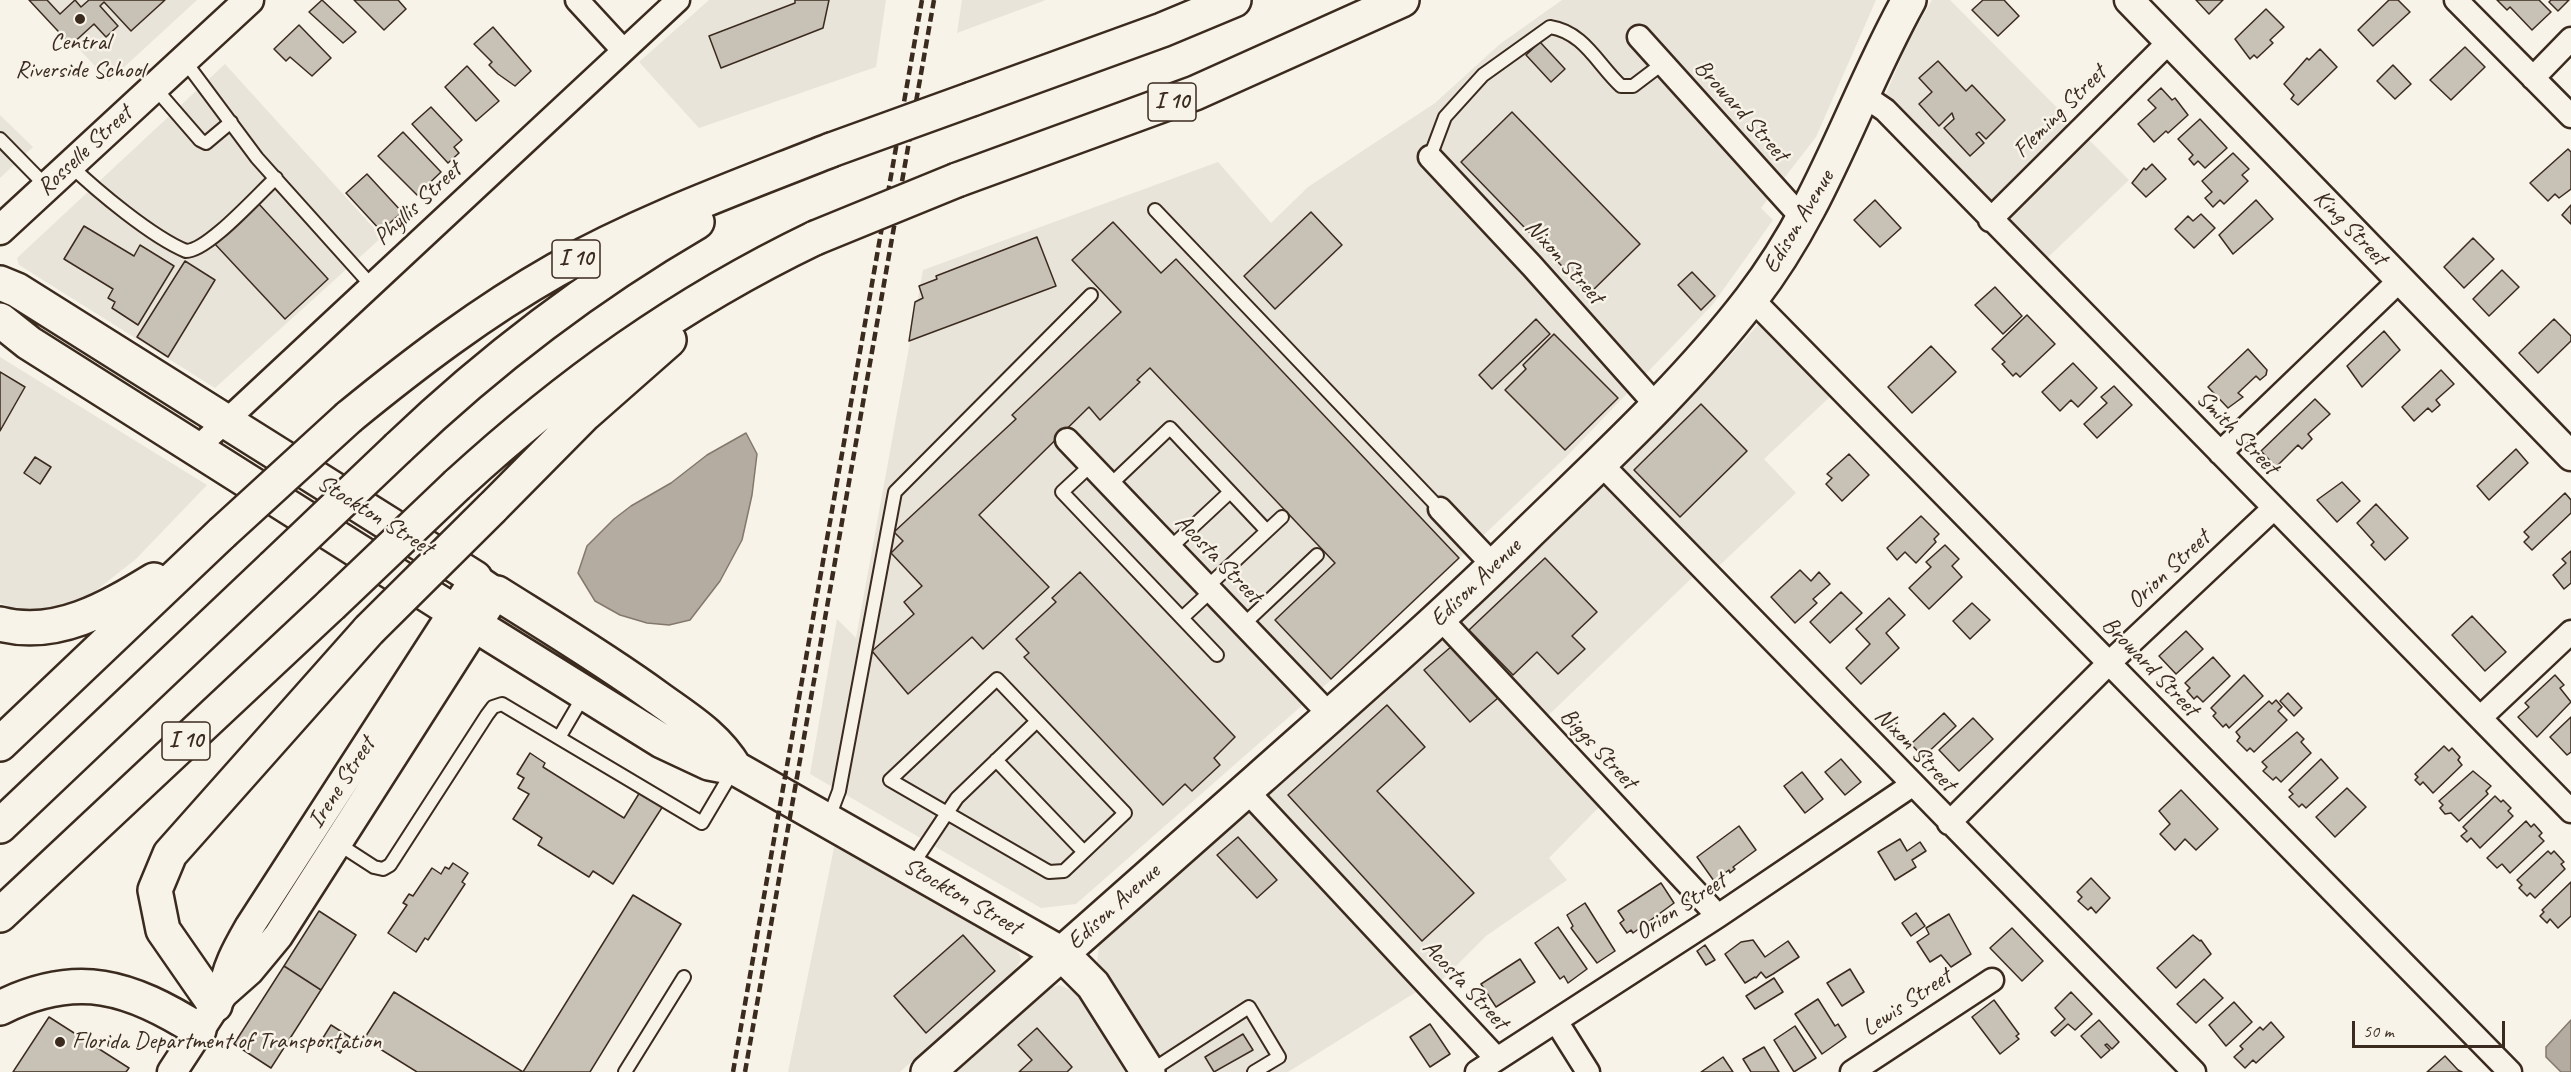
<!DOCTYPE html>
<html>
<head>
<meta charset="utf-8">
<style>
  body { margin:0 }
  #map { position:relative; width:2571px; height:1072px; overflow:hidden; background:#f7f3e8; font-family:Caveat,sans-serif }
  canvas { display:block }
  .scale { position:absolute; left:2352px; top:1021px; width:153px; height:27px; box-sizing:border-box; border:3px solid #3b2a1e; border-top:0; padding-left:8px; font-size:18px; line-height:21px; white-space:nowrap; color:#3b2a1e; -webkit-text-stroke:4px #f7f3e8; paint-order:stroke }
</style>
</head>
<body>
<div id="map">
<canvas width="2571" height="1072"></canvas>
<div class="scale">50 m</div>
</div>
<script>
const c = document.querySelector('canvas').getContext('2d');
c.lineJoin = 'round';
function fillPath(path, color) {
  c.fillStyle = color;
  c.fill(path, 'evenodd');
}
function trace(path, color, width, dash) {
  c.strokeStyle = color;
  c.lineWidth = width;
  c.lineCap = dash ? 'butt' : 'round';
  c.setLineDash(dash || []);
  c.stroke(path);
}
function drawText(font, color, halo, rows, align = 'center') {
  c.font = font + ' Caveat,sans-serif';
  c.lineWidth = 5;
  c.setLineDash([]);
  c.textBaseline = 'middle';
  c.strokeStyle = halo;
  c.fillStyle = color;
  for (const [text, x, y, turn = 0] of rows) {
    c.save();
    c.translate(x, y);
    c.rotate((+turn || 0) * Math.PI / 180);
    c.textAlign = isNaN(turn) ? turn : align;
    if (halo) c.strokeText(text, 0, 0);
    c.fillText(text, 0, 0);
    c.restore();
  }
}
fillPath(new Path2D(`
  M33,0H197L109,81Z
  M709,0H886L876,67L699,128L639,62Z
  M962,0H1046L957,33Z
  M1562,0H1876L1816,137L1761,208L1773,220L1713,304L1568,455L1331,680L1076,904L1041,908L810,774L837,619L856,638L923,270L1218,162L1271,223L1308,187L1435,103L1500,44Z
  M1932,0H1950L2129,180L2044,261L1885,96L1909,40Z
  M225,64L382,237L215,388L19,265L17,258Z
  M0,115L33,147L0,178Z
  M1763,319L1834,393L1764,459L1796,493L1702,582L1695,575L1535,728L1603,803L1549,858L1567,880L1486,936L1443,979L1421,989L1288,1072H1166L1097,963L1099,946L1447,634L1634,457L1723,364Z
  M0,357L207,485L136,559L79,604L21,611L0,603Z
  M835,843L1013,946L1019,954L1021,960L1015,970L900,1072H788Z
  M1059,985L1076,992L1095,1013L1132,1072H956L1051,988Z`), '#e9e4d9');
const water = new Path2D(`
  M746,433L757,454L752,495L742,540L720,581L690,620L669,625L647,623L620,615L595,601L578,573L587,546L614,519L631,506L671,483L707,455Z
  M2571,1020V1072H2561L2546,1057V1047Z`);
fillPath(water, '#b4aca0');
trace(water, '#84786c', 1.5);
const building = new Path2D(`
  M29,0H47L60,14L75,0L81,7L89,0H165L131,31L104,2L100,6L118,26L106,37L94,24L71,45Z
  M322,0L356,32L343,43L309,12Z
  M354,0H398L406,9L384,30Z
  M795,0H829L823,28L721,68L709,36L795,3Z
  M1983,0H2004L2019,16L1998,36L1972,10Z
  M2196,0H2223L2209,14Z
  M2389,0H2398L2410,12L2373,46L2358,30Z
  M2497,0H2539L2551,12L2532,30L2510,7L2507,10Z
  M2551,0H2569L2558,11L2549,2Z
  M2266,9L2284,27L2270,40L2273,43L2257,58L2254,55L2250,59L2235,39Z
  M299,25L331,58L312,76L290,57L286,61L274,49Z
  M493,27L531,71L515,86L498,74L489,65L492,62L474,44Z
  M1540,42L1565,69L1551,82L1526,55Z
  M2465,47L2485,67L2451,100L2430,80Z
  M2320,49L2337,67L2298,105L2291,99L2294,95L2284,84L2307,58L2309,60Z
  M1938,61L1966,91L1972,85L2005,120L1986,139L1979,132L1976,134L1984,143L1970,156L1944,128L1954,119L1952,113L1939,126L1919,104L1932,92L1919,78Z
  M2393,65L2411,84L2395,99L2377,81Z
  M467,66L499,101L476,121L445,87Z
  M2161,88L2172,100L2175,98L2188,115L2168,133L2166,131L2154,142L2138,124L2156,108L2148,100Z
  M431,107L462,140L454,147L459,153L448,163L412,124Z
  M1512,112L1640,244L1589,294L1461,162Z
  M2200,119L2227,148L2205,168L2198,161L2194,165L2189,159L2193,155L2178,139Z
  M403,132L441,172L417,195L378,156Z
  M2568,149L2571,152V189L2559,198L2555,194L2548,201L2530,183Z
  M2233,153L2249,169L2242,175L2248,181L2224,204L2220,200L2213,207L2205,198L2212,192L2202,181Z
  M2152,164L2166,179L2146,197L2132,183L2144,168L2146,170Z
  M367,174L402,212L381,231L346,193Z
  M1875,200L1901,228L1880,247L1854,220Z
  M2256,200L2273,219L2233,254L2219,235Z
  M258,203L328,279L285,319L214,243Z
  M2571,205V224L2562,215Z
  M1311,212L1342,245L1275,309L1244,276Z
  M2201,214L2215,228L2194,248L2175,229L2188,216L2193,221Z
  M1113,222L1161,273L1176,259L1459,558L1331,679L1275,620L1335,563L1150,368L1137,380L1140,382L1100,420L1089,407L979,515L1049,587L983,649L972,637L908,694L872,651L914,614L904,602L922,586L891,553L903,541L894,532L1016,419L1012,415L1121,312L1072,260Z
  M84,226L134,256L140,245L174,266L138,325L112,308L115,302L108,298L113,289L64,259Z
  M1037,237L1056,286L909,341L915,302L923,298L919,286L937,279L936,276Z
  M2473,238L2494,259L2464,288L2444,267Z
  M185,261L215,280L168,357L137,337Z
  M2502,270L2519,287L2489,316L2473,299Z
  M1692,272L1715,296L1701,310L1678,285Z
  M1995,287L2022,316L2003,334L1975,305Z
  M2027,315L2055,344L2020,377L2016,373L2013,376L2002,364L2005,362L1992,349Z
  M1536,319L1550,334L1492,389L1479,375Z
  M2554,319L2571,336V341L2538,373L2519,353Z
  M2384,331L2400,350L2362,387L2347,366Z
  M1554,334L1618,398L1565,450L1505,390L1526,369L1523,365Z
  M1931,346L1956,372L1912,413L1888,387Z
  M2248,349L2267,370L2266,375L2260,380L2256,376L2238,393L2243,397L2228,408L2208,387Z
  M2073,363L2097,388L2078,407L2071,400L2060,411L2042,392Z
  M2441,370L2454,384L2436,400L2440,405L2432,412L2428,408L2414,421L2402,407Z
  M0,372L25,387L0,431Z
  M2114,386L2132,405L2097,438L2084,424L2107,403L2101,397Z
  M2315,399L2330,414L2308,434L2312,439L2302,449L2298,445L2276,467L2261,451Z
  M1701,404L1747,451L1680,517L1634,470Z
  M2516,449L2528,463L2489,500L2477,486Z
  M1849,454L1869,475L1842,501L1826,484L1832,478L1827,474Z
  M35,457L51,467L40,484L24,473Z
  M2342,482L2360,501L2337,522L2317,500Z
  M2565,493L2571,500V513L2532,550L2524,542L2529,537L2524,532Z
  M2376,504L2408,538L2385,560L2371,545L2374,542L2357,523Z
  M1921,516L1939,534L1934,539L1936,542L1916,563L1905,552L1897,560L1887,548Z
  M1945,545L1959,559L1952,566L1962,577L1929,609L1909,588L1931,567L1926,562Z
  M2571,551V583L2564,589L2553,575L2566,563L2562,559Z
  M1545,558L1597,612L1572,636L1585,649L1558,674L1537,652L1513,675L1469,630Z
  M1800,570L1811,581L1819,572L1830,584L1813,599L1817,603L1795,623L1771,597Z
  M1080,572L1235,737L1214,758L1220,765L1192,791L1185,784L1163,805L1024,657L1029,653L1016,639L1056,602L1052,598Z
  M1841,592L1862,613L1830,643L1810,622Z
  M1889,598L1905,615L1886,633L1899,648L1861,684L1846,668L1870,644L1856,629Z
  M1972,603L1990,620L1970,639L1953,621Z
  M2472,616L2506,652L2485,671L2452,635Z
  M2186,631L2203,649L2176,674L2159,656Z
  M1452,646L1498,698L1470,722L1424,670Z
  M2213,657L2230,676L2203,702L2197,696L2194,699L2187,691L2190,688L2185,683Z
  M2244,675L2263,696L2229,728L2226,724L2223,727L2213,716L2216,713L2211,708Z
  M2555,675L2564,685L2560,688L2571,702L2537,737L2518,717L2529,707L2525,703Z
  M2288,693L2302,708L2294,716L2280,701Z
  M2276,700L2282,707L2278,711L2287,720L2254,752L2250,748L2247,751L2237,741L2240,737L2236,732L2269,701L2272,704Z
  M1387,705L1425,747L1377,791L1474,893L1422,941L1288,795Z
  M1944,713L1956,726L1923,757L1911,744Z
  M2571,717V752L2567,755L2550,737Z
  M1973,718L1993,739L1959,771L1939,750Z
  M2297,732L2304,739L2301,742L2311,753L2281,782L2276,777L2273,780L2263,771L2267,767L2262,762Z
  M2444,746L2449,751L2452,748L2460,757L2458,760L2462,765L2433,793L2423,782L2420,785L2415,780L2418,777L2415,774Z
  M530,753L545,763L543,767L624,818L640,792L663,806L613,884L593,871L589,877L538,845L542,838L513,819L529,794L518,788L524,778L517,774Z
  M1841,759L1861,782L1845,795L1825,772Z
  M2321,759L2338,778L2306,808L2302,804L2299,807L2289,797L2293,794L2289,790Z
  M2473,771L2491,786L2486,791L2488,794L2459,821L2451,813L2445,814L2440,808L2443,805L2439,801Z
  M1802,772L1823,799L1805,813L1784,786Z
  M2347,788L2366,807L2335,837L2316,817Z
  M2181,790L2218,829L2196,850L2185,839L2175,850L2160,834L2170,824L2159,811Z
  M2495,796L2501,802L2503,800L2511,808L2508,811L2513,816L2480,848L2471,838L2467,842L2461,836L2467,831L2463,827Z
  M2526,821L2531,827L2534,824L2542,833L2539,836L2544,841L2510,873L2502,864L2497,868L2487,858Z
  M1739,826L1756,850L1733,867L1735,869L1730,873L1729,870L1714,881L1697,857Z
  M1238,837L1277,880L1257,898L1217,855Z
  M1900,839L1907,851L1920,842L1926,851L1912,860L1916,867L1895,880L1878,852Z
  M2548,851L2551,854L2554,851L2564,862L2561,864L2565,869L2535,898L2530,893L2527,896L2519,888L2522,885L2517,880Z
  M453,863L468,873L462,882L465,884L428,940L425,938L416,952L388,933L407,905L403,903L409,894L413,896L432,868L441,874L445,867L449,869Z
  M2091,878L2110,898L2096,913L2091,907L2088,910L2078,901L2082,897L2077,892Z
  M2571,882V916L2558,928L2550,919L2547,923L2540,916L2544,912L2542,910Z
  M1661,883L1674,903L1633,933L1631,930L1627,933L1620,923L1624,920L1618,911Z
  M633,895L681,924L590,1072H417L364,1039L394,992L523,1072Z
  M1585,903L1615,951L1597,963L1571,928L1573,926L1567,915Z
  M319,911L356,935L321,990L284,966Z
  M1916,913L1925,926L1911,936L1902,923Z
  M1949,914L1971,954L1951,967L1941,955L1930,962L1917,942L1929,934L1926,928Z
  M1558,927L1587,969L1568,983L1564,976L1560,979L1535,943Z
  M2012,928L2043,961L2022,981L1990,948Z
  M963,935L995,971L926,1033L894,996Z
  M2193,935L2200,941L2201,940L2211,954L2176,988L2157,968Z
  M1753,940L1765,957L1788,941L1799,957L1773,974L1766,978L1761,972L1756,978L1755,977L1745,983L1725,954L1741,942Z
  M1705,945L1715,960L1706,965L1697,951Z
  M1520,959L1535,982L1496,1007L1481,984Z
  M284,966L321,990L271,1068L234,1044Z
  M1850,969L1864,992L1842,1006L1827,983Z
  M1774,978L1783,992L1755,1009L1746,996Z
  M2204,979L2223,998L2196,1023L2177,1004Z
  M2071,992L2092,1014L2075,1030L2068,1024L2055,1036L2051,1032L2065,1019L2055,1008Z
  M1818,999L1835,1026L1838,1024L1846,1037L1822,1054L1795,1014Z
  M1994,1000L2019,1034L2016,1036L2019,1039L2000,1054L1972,1017Z
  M2234,1002L2252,1022L2226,1046L2209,1025Z
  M49,1017L129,1068L126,1072H13Z
  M2099,1020L2119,1042L2112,1049L2107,1044L2105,1045L2110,1050L2101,1058L2081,1036Z
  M2271,1022L2284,1037L2256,1063L2253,1060L2245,1068L2234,1057L2243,1049L2240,1046L2260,1027L2263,1030Z
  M1430,1024L1450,1054L1430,1067L1410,1037Z
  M331,1025L350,1037L340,1053L321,1041Z
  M1795,1026L1816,1058L1794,1072L1774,1040Z
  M1037,1028L1072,1067L1067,1072H1019L1032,1060L1018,1045Z
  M1243,1034L1253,1050L1214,1072L1205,1057Z
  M1764,1047L1779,1072H1751L1743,1059Z
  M2445,1056L2458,1070L2462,1072H2427Z
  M1723,1057L1733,1072H1701Z`);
fillPath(building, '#c8c1b6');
trace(building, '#3b2a1e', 1.5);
const service = new Path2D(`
  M184,60L257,158L371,285
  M154,87L200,140L206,143L231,122
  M0,139L47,187
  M1430,157L1445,117L1483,75L1550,27C1584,32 1598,65 1621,86H1633L1662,64
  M70,165C97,191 152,237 186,251C208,251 258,194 276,178
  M1155,210L1440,509
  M1091,465L1062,492L1217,655
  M1110,485L1170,428L1267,531
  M1170,548L1230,492
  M1207,587L1282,517
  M1182,618L1211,591
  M1243,625L1317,555
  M997,679L1125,813L1064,871L1049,872L890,780Z
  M560,736L584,695
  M996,760L1084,852
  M828,820L839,791L895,492L1091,295
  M337,843L374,867L383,869L390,865L487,715L493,707L502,704L702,823L734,769
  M911,867L957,798L1037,721
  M625,1072L684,977
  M1149,1072L1249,1007L1279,1057L1254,1072`);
const minor = new Path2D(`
  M577,0L623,50
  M2456,0L2571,116
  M1639,37L1804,220
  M2533,78L2571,39
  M1863,95L1885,110L2571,811
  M1430,157L1532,266L1656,405
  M1990,220L2169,42
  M1752,299L2510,1072
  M1067,440L1330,715
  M196,449L678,0
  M2220,453L2400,280
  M1600,463L2194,1072
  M1440,509L1494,566
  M1440,618L1718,916
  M2480,718L2571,632
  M1246,790L1497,1059
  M1949,823L2108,664L2274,508
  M1556,1021L1588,1072
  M1477,1072L1718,916L1912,785
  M1852,1072L1992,980`);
const tertiary = new Path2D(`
  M2129,0L2571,456
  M0,230L249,0
  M172,1072L223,994L249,971L278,936L497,593L475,578L250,926C238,947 225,969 223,994`);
const secondary = new Path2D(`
  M0,283L17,290L475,578
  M0,320L29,343L453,611
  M497,593C551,627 606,660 658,698C687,719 716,736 735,768
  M477,626L662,741L709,763L735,768L1062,954L1093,985L1148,1072
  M928,1072C1039,974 1149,876 1260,778C1350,698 1441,619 1527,534C1604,459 1685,385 1751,299C1823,206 1853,101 1909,0`);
const motorway = new Path2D(`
  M972,99L1162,30L1234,0
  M957,180L1195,93L1402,0
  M349,417C415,363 482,312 556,270C643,221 738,187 831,150
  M398,448C491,359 587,286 697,222
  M457,485C567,384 680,303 815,238
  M492,508L585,414L669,340
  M0,624C56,639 108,608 154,580
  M0,744L222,533
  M0,826L273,567
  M0,915L331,605
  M215,1005L163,930L155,890L170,854L369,630
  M0,1008C78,969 130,987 199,1030`);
trace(service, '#3b2a1e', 16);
trace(minor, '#3b2a1e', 27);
trace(tertiary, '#3b2a1e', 33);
trace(secondary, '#3b2a1e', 38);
trace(motorway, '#3b2a1e', 38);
trace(service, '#f7f3e8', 12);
trace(minor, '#f7f3e8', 22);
trace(tertiary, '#f7f3e8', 28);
trace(secondary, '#f7f3e8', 33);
trace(motorway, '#f7f3e8', 33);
trace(new Path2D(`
  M733,1072L922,0
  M745,1072L934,0`), '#3b2a1e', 4.5, [9, 4.5]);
const motorwayBridge = new Path2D(`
  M831,150L972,99
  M815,238L957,180
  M222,533L349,417
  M273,567L398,448
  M331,605L457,485
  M369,630L492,508`);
trace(motorwayBridge, '#3b2a1e', 38, []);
trace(motorwayBridge, '#f7f3e8', 33);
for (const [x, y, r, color] of [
  [80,19,6,"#3b2a1e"],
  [60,1042,6,"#3b2a1e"]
]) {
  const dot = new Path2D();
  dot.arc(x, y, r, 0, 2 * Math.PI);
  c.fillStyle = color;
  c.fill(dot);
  trace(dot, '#f7f3e8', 2);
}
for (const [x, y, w] of [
  [1172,102,48],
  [576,259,48],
  [186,741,48]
]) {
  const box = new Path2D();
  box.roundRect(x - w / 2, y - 19, w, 38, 4.5);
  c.fillStyle = '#f7f3e8';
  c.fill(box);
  trace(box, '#3b2a1e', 1.5);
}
drawText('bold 22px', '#3b2a1e', null, [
  ["I 10",1172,102],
  ["I 10",576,259],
  ["I 10",186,741]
]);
drawText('24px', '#3b2a1e', '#f7f3e8', [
  ["Central",80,43],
  ["Riverside School",80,71],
  ["Florida Department of Transportation",72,1042,"left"]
]);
drawText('24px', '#3b2a1e', '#f7f3e8', [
  ["Broward Street",1741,111,48],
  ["Fleming Street",2060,112,-45],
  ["Rosselle Street",85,151,-43],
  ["Phyllis Street",418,204,-43],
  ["Edison Avenue",1799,222,-59],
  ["King Street",2350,228,46],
  ["Nixon Street",1564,262,48],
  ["Smith Street",2237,433,46],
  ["Stockton Street",375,516,32],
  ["Acosta Street",1218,559,46],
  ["Orion Street",2169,570,-43],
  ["Edison Avenue",1476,583,-44],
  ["Broward Street",2150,667,46],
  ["Biggs Street",1598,749,47],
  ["Nixon Street",1915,750,46],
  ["Irene Street",342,783,-57],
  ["Stockton Street",962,897,30],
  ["Edison Avenue",1114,907,-42],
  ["Orion Street",1681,907,-33],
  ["Acosta Street",1465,985,47],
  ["Lewis Street",1907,1003,-34]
]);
</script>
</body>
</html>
